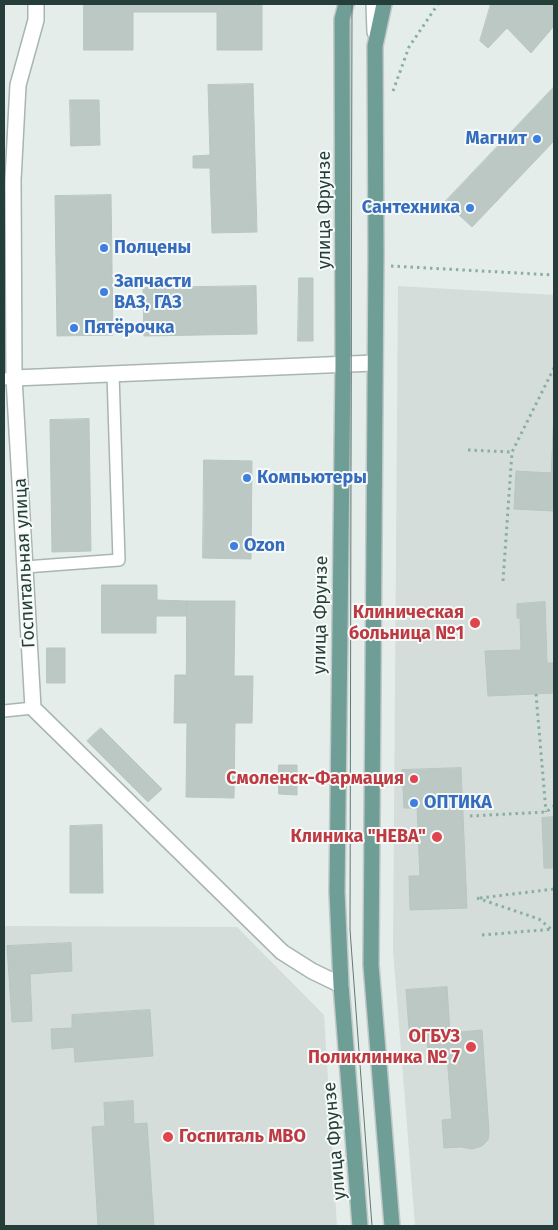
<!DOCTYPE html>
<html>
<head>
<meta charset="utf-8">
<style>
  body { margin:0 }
  #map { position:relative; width:558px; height:1230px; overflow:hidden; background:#e5edea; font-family:"Fira Sans",sans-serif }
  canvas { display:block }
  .frame { position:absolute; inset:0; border:5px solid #263e39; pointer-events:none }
</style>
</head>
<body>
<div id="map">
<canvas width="558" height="1230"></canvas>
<div class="frame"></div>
</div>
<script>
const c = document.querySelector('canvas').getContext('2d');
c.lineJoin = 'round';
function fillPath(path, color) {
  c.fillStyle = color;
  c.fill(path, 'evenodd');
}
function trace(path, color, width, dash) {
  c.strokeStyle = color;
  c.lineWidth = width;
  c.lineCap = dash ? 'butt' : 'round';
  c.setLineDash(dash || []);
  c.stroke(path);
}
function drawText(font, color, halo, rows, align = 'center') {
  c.font = font + ' "Fira Sans",sans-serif';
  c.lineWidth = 4;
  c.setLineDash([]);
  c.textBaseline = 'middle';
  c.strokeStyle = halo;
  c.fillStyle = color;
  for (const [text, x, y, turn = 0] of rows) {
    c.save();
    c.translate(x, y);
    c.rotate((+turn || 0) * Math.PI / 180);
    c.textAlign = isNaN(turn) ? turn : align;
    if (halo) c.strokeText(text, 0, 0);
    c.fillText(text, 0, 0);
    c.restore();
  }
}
fillPath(new Path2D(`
  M398,286L554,295V1226H415L393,950Z
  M4,926L237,927L324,1015L337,1226H4Z`), '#d4ddd9');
const building = new Path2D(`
  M84,4H262V50H217V12H133V50H84Z
  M491,4H554V26L531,53L507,28L488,48L480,41Z
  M253,84L257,232L212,233L210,168H193V156L210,155L208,85Z
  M554,87V141L472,227L445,202Z
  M70,100H99L100,145L71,146Z
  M111,195L113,335L57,336L55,196Z
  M299,278H313V341H298Z
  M256,286L257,334L144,336L143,288Z
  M554,408V511L514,509L516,471L551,473Z
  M89,419L91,551L52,552L50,420Z
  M204,460L252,461L251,559L203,558Z
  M102,585H157V600L187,601L186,616H156V633H102Z
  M187,601H235L234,676H253L252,723H235L234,798L186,797L187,723H174L175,675H186Z
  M545,602L547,663H554V693L488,696L485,651L521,650L520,618H517V604Z
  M47,648H65V683H47Z
  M101,728L162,789L148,802L87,741Z
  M279,765H297V795L279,794Z
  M461,768L467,908L410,910L409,876H420L417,808H404L402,770Z
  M554,817V868H544L542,818Z
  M102,825L103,893H70V826Z
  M71,943L72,971L30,974L32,1021L12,1022L7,946Z
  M447,987L450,1033L482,1030L489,1132L488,1140L482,1146L472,1149L461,1147L444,1148L442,1120L452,1119L447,1056L428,1057L427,1042L410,1043L406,990Z
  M150,1010L153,1056L75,1062L74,1047L52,1049L51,1029L72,1028V1015Z
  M133,1101L134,1124L147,1123L154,1226H98L92,1127L105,1126L104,1103Z`);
fillPath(building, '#bbc8c4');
trace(building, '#b8c6c2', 1);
const service = new Path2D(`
  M4,379L14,378
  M25,567L119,560L113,374
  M4,711L33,708`);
const minor = new Path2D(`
  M36,4V20L18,85L13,180L14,378L33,708L282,952L312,971L341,985
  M14,378L374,363`);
const secondary = new Path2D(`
  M374,4L375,32`);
const primary = new Path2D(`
  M346,4L342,19L343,365L337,892L341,985L360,1226
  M384,4L375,46L376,255L371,965L392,1226`);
trace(service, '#a8b5b1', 14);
trace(minor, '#a8b5b1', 18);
trace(secondary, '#a5b8b3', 18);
trace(primary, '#c2c9c8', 18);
trace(new Path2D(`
  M393,91L409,47L438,4
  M391,266L554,275
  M468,450L512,452
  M503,581L512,452L554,368
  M536,694L546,812
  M470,816L546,812L554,806
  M477,898L539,919L551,929
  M480,898L554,889
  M482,935L554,929`), '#89aea5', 3, [2.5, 4]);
trace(service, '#fff', 11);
trace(minor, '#fff', 15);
trace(secondary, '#fff', 15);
trace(primary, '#6e9e96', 15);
trace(new Path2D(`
  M352,4L350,930L372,1226`), '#617974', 1);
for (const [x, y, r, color] of [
  [537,139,5,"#3f7fe0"],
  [470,208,5,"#3f7fe0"],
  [104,248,5,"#3f7fe0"],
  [104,292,5,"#3f7fe0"],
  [74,328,5,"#3f7fe0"],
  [247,478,5,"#3f7fe0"],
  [234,546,5,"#3f7fe0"],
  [475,623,6,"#e0444e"],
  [414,779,5,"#e0444e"],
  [414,803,5,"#3f7fe0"],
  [437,837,6,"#e0444e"],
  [471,1047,6,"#e0444e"],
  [168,1137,6,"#e0444e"]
]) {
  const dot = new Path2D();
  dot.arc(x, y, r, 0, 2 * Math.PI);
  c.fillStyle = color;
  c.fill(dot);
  trace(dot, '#f6faf8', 2);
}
drawText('bold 18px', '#366cbe', '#f6faf8', [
  ["Магнит",527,139,"right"],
  ["Сантехника",460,208,"right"],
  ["Полцены",114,248],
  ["Запчаcти",114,282],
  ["ВАЗ, ГАЗ",114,303],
  ["Пятёрочка",84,328],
  ["Компьютеры",257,478],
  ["Ozon",244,546],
  ["ОПТИКА",424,803]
], 'left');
drawText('18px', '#263e39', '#f6faf8', [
  ["улица Фрунзе",325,210,-90],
  ["Госпитальная улица",25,563,-93],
  ["улица Фрунзе",321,615,-89],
  ["улица Фрунзе",335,1141,-95]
]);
drawText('bold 18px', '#be3a42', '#f6faf8', [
  ["Клиническая",464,613],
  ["больница №1",464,634],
  ["Смоленск-Фармация",404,779],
  ["Клиника \"НЕВА\"",426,837],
  ["ОГБУЗ",460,1037],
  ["Поликлиника № 7",460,1058],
  ["Госпиталь МВО",179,1137,"left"]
], 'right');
</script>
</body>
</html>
